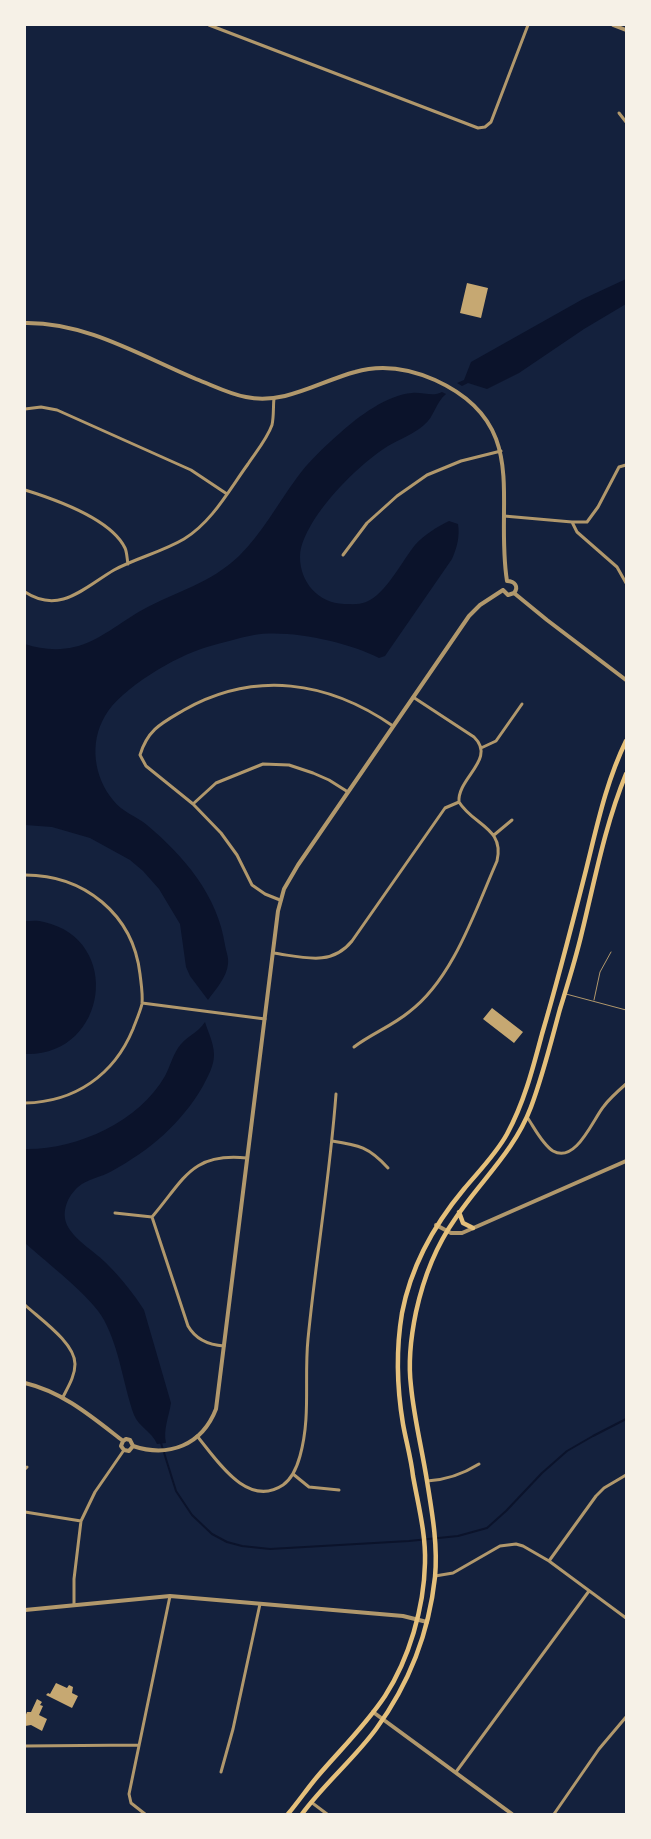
<!DOCTYPE html>
<html>
<head>
<meta charset="utf-8">
<style>
  body { margin:0 }
  #map { position:relative; width:651px; height:1839px; overflow:hidden; background:#14213d; font-family:"Roboto Condensed",sans-serif }
  canvas { display:block }
  .frame { position:absolute; inset:0; border:26px solid #f6f1e7; pointer-events:none }
</style>
</head>
<body>
<div id="map">
<canvas width="651" height="1839"></canvas>
<div class="frame"></div>
</div>
<script>
const c = document.querySelector('canvas').getContext('2d');
c.lineJoin = 'round';
function fillPath(path, color) {
  c.fillStyle = color;
  c.fill(path, 'evenodd');
}
function trace(path, color, width, dash) {
  c.strokeStyle = color;
  c.lineWidth = width;
  c.lineCap = dash ? 'butt' : 'round';
  c.setLineDash(dash || []);
  c.stroke(path);
}
fillPath(new Path2D(`
  M626,279V304L584,329L519,373L487,389L468,383L462,386L457,383L464,380L471,362L583,299Z
  M442,392L446,394C435,403 435,416 424,425C414,434 400,439 388,446C360,464 328,496 311,525C306,534 300,545 300,557C300,582 318,603 344,604C351,604 359,605 366,602C386,594 402,561 415,545C425,534 437,527 449,521L458,524C460,536 457,548 452,559L385,656L379,658C348,642 289,629 254,635C238,638 222,643 207,647C176,656 121,688 105,716C89,743 94,777 113,800C122,812 136,816 147,825C184,856 218,896 225,945C226,951 229,958 228,964C227,977 215,990 208,1000L190,976L186,967L180,924L159,889L143,871L130,860L90,838L52,827L25,825V644C40,649 58,651 74,647C98,642 122,621 144,609C177,591 211,583 239,556C262,533 277,505 296,479C308,462 324,447 340,433C359,416 387,395 412,393C423,392 433,397 442,392Z
  M25,921C31,921 38,920 44,922C124,940 107,1057 25,1054Z
  M205,1022C208,1032 214,1043 214,1055C214,1066 208,1076 203,1086C181,1124 150,1150 112,1171C102,1177 87,1179 78,1187C68,1196 61,1211 67,1225C75,1241 96,1252 108,1265C121,1278 134,1294 144,1310L171,1403C169,1416 163,1430 166,1443L157,1444C152,1432 139,1427 134,1415C123,1384 120,1350 104,1320C92,1297 46,1262 25,1243V1149C76,1150 139,1122 165,1076C170,1067 172,1057 178,1048C185,1037 198,1033 205,1022Z`), '#0b132b');
trace(new Path2D(`
  M161,1443L176,1491L192,1515L212,1534L227,1542L242,1546L270,1549L409,1541L458,1536L487,1528L506,1511L542,1473L567,1451L593,1436L626,1419`), '#0b132b', 2);
fillPath(new Path2D(`
  M467,283L488,288L481,318L460,313Z
  M492,1008L523,1032L514,1043L483,1019Z
  M56,1683L67,1688L69,1685L73,1687L72,1693L78,1696L72,1708L46,1695L48,1693L50,1694Z
  M37,1699L42,1702L40,1705L43,1706L39,1715L47,1719L42,1731L31,1725L25,1726V1717L27,1712H31Z`), '#c6a872');
trace(new Path2D(`
  M566,994L626,1010
  M594,1000L600,972L611,952`), '#b1986c', 1);
trace(new Path2D(`
  M209,25L478,128L485,127L491,122L528,25
  M619,113L626,122
  M25,409L41,407L57,410L191,470L227,494
  M25,490C54,499 111,519 125,548C127,552 127,559 128,564
  M504,516L572,522H587L598,507L619,467L626,465
  M572,522L577,532L617,567L626,583
  M343,555L367,523L397,496L427,475L461,461L501,451
  M25,592C60,615 85,587 114,570C136,558 162,552 184,539C212,522 229,490 248,464C256,452 267,439 272,425C274,416 273,407 274,398
  M481,748L496,741L522,704
  M193,804L216,783L263,764L289,765L313,773L329,780L348,792
  M494,835L512,820
  M25,875C84,875 133,914 140,974C141,983 143,994 142,1004C140,1012 136,1021 133,1029C114,1075 75,1102 25,1103
  M280,900L265,894L252,885L237,855L221,833L193,804L146,766L140,755C148,729 162,723 184,710C255,670 328,681 393,726
  M273,953C303,957 331,967 352,941L445,808L459,802C457,778 497,759 474,737L413,697
  M142,1003L265,1019
  M354,1047C371,1034 392,1026 409,1012C453,979 475,911 497,861C505,828 473,825 459,802
  M527,1117C534,1127 542,1144 553,1151C576,1164 593,1119 604,1106C610,1098 618,1091 626,1084
  M332,1141C359,1145 369,1147 388,1168
  M115,1213L152,1217
  M25,1305C40,1319 75,1343 75,1364C75,1376 68,1387 63,1397
  M224,1346C209,1345 196,1340 188,1326L152,1217C184,1180 191,1152 247,1158
  M197,1436C217,1460 247,1509 283,1485C293,1478 297,1467 300,1456C311,1417 304,1378 308,1339C316,1257 330,1176 336,1094
  M25,1469L27,1467
  M293,1474L309,1487L339,1490
  M427,1481C446,1480 463,1474 479,1464
  M25,1512L81,1521
  M549,1561L596,1496L604,1488L626,1475
  M435,1576L453,1573L500,1546L516,1544L523,1546L549,1561L626,1618
  M74,1605V1579L81,1521L95,1492L124,1450
  M25,1746L139,1745
  M221,1772L233,1729L260,1604
  M456,1772L589,1591
  M311,1802L327,1814
  M145,1814L131,1803L129,1794L170,1596
  M554,1814L599,1749L626,1717`), '#b1986c', 3);
trace(new Path2D(`
  M613,25L626,30
  M25,323C86,322 141,356 196,379C212,385 229,394 246,397C285,405 318,382 355,372C382,364 410,369 435,380C532,424 494,500 507,581
  M507,581C515,581 519,587 514,593
  M503,590L508,595L514,593
  M514,593L547,620L626,680
  M436,1225L451,1233H462L626,1161
  M25,1383C63,1392 92,1417 123,1441
  M123,1441L121,1446L124,1450L129,1451L133,1446
  M123,1441L126,1439L130,1440L133,1446
  M133,1446C169,1458 202,1445 216,1409L278,911L284,889L298,865L469,616L480,605L503,590
  M25,1610L170,1596L403,1616L427,1622
  M373,1712L512,1814`), '#b1986c', 4);
trace(new Path2D(`
  M459,1212L463,1223L473,1228
  M288,1814C298,1802 307,1789 317,1777C340,1750 365,1726 385,1696C409,1659 424,1608 425,1563C426,1534 418,1504 413,1476C411,1458 406,1441 403,1424C397,1388 396,1349 402,1313C411,1266 434,1225 464,1189C479,1171 496,1154 507,1134C524,1103 533,1068 542,1034C558,980 572,925 586,870C597,826 606,782 626,741
  M302,1814C324,1784 354,1759 376,1729C409,1684 429,1632 435,1577C438,1545 432,1512 427,1481C422,1449 414,1418 411,1386C408,1362 411,1336 416,1312C423,1280 436,1246 455,1219C481,1180 514,1152 531,1107C543,1075 551,1042 560,1009C568,983 576,958 582,932C595,879 605,825 626,774`), '#e5c07b', 4.5);
</script>
</body>
</html>
